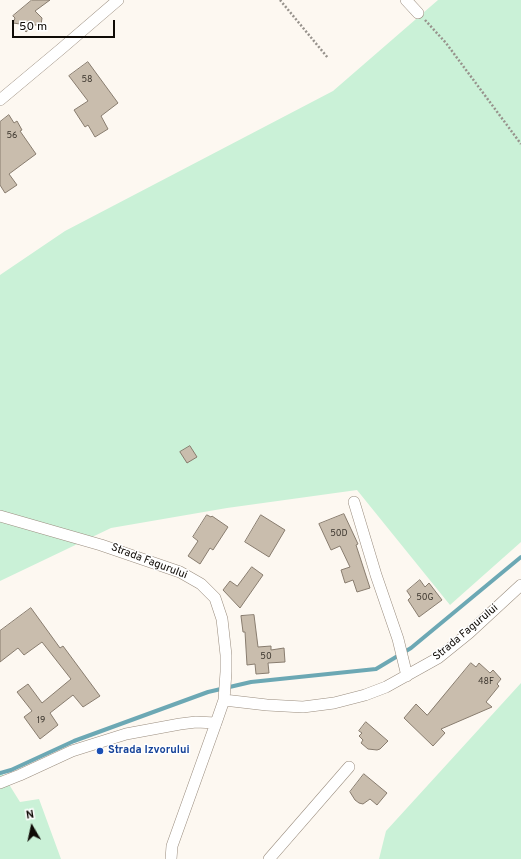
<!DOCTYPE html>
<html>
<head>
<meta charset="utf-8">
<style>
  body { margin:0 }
  #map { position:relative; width:521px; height:859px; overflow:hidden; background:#fdf8f1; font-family:Overpass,sans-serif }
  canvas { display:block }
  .north { position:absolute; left:12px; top:807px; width:40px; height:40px; -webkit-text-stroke:3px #fff; paint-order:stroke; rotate:351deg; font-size:11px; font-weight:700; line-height:16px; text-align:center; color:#0f0b06 }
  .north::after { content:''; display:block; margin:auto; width:14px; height:18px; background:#0f0b06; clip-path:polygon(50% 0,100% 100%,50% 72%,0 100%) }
  .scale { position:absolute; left:12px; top:20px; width:103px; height:18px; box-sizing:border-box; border:2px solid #0f0b06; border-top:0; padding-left:5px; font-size:12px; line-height:14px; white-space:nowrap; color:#0f0b06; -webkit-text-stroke:3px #fff; paint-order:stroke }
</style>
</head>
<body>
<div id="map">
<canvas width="521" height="859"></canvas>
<div class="north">N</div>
<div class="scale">50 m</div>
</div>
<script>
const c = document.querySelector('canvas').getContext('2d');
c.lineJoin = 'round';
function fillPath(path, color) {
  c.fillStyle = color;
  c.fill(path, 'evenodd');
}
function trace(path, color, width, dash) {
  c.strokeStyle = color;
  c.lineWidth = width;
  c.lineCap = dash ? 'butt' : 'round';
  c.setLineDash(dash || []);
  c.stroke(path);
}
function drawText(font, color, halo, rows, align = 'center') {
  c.font = font + ' Overpass,sans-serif';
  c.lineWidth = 3;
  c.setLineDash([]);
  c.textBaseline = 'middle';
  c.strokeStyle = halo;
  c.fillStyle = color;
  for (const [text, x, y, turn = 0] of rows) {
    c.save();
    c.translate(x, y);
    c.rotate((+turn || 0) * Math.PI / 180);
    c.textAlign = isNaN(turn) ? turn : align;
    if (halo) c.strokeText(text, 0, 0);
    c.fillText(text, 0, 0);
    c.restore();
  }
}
fillPath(new Path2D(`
  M438,0H521V542L450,605L357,490L227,508L111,528L0,581V275L65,231L333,91Z
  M521,683V859H379L386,831Z
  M0,770L20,802L39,799L61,859H0Z`), '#caf1d7');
trace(new Path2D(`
  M0,773L11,770L74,741L208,692L251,682L376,669L411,648L521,557`), '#6ca8b4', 4);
const building = new Path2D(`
  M32,0H50L35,11L42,18L41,25H34L26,32L20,24L13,23L15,18L13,16Z
  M88,62L118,103L101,116L108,129L95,137L88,125L85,127L74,110L88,101L69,76Z
  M9,115L14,123L17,121L22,130L20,131L36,154L9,174L17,185L5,193L0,185V122Z
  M190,446L197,457L187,463L180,452Z
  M344,514L358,544L356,545L370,588L357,592L353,580L345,583L341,570L350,567L340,546L331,550L319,524Z
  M207,515L211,517L212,516L228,527L213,550L210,548L200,564L188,556L198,541L193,537Z
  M261,515L285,530L269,557L245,542Z
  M252,567L263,575L240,608L223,590L230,581L237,586Z
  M420,580L425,587L429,583L442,600L419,617L408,600L411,597L407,591Z
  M31,608L60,648L63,646L100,696L83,707L73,695L50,713L58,725L40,739L24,717L32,711L17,692L28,684L42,703L71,679L42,642L24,655L18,648L0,662V631Z
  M254,615L258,647L271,646V650L284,648L285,662L268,663L269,673L256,674L255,664L247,665L245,632H243L241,616Z
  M471,663L476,667L479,663L490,673L493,670L501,679L497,684L499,686L486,702L492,707L441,729L445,733L433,746L404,718L416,704L427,715Z
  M366,722L388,741L380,749L377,750L368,749L361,743L363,740L359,736L362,733L359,731Z
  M364,774L387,793L377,805L370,799L363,804L359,803L355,800L350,792Z`);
fillPath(building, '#c9bdad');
trace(building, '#887c6e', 1);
const minor = new Path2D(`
  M406,0L418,13
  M0,100L61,49L118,0
  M354,502L376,575L398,639L407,676
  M0,516L101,545L180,572L201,584L215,598L222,619L226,655V672L224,700L216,723L172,846L171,859
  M224,700L267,705L303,707L334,703L365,695L386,687L438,658L469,633L521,585
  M0,783L20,775L72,751L126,734L180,724L196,722L216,723
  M269,859L349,767`);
trace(minor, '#9a8d7f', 12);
trace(new Path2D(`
  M280,0L328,58
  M425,20L446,43L521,144`), '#97928c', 2.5, [2, 2]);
trace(minor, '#fff', 11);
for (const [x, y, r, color] of [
  [100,751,4,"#1a4fb4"]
]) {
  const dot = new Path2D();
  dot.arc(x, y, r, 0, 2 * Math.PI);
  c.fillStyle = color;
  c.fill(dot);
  trace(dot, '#fff', 1.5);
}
drawText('9px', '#3e3830', null, [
  ["58",87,80],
  ["56",12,136],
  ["50D",339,534],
  ["50G",425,598],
  ["50",266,657],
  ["48F",486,682],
  ["19",41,721]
]);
drawText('11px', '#0f0b06', '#fff', [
  ["Strada Fagurului",149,562,21],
  ["Strada Fagurului",466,633,-40]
]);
drawText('bold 11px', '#164399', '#fff', [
  ["Strada Izvorului",108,751]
], 'left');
</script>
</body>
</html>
